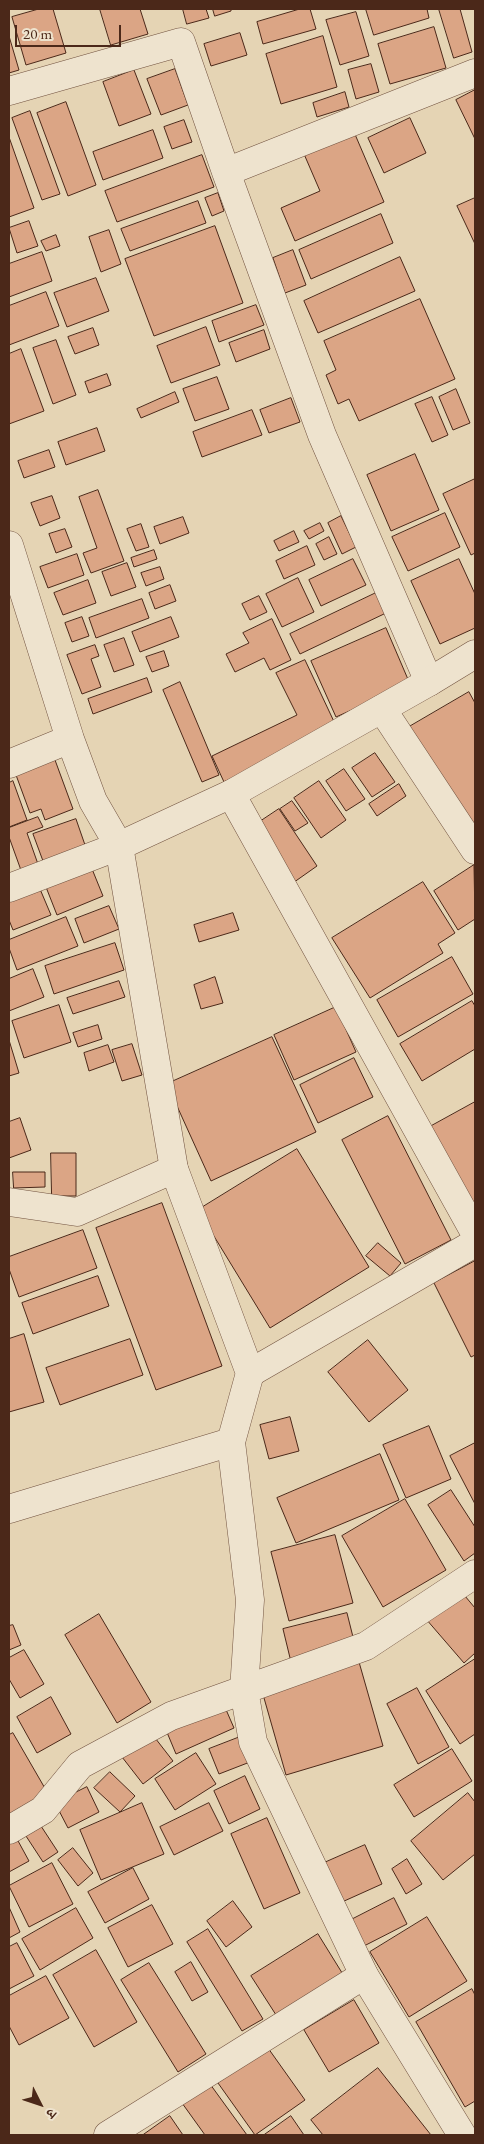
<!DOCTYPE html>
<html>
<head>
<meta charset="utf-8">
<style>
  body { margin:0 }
  #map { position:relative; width:484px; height:2144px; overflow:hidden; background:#e5d4b4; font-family:"EB Garamond","Noto Serif Devanagari",serif }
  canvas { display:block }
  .frame { position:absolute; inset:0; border:10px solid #4b2819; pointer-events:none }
  .north { position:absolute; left:15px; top:2079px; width:50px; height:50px; -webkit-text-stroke:4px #eee3ce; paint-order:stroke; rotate:131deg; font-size:14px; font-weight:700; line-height:20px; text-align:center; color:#4b2819 }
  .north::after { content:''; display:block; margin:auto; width:18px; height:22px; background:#4b2819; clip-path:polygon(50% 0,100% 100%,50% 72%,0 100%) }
  .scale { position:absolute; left:15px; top:25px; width:106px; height:22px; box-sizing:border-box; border:2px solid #4b2819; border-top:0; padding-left:6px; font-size:15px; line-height:18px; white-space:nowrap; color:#4b2819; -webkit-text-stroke:4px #eee3ce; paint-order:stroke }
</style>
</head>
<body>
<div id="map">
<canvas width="484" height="2144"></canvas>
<div class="frame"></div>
<div class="north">उ</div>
<div class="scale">20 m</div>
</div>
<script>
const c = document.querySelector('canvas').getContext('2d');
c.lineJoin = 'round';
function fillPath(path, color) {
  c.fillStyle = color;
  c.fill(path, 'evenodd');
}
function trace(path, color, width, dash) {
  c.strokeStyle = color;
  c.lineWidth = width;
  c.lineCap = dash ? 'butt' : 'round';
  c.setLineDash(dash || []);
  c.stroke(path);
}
const building = new Path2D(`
  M39,9H53L66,53L26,65L12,17Z
  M100,9H140L148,34L111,45Z
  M183,9H206L209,18L187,24Z
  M213,9H231V11L215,16Z
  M300,9H310L316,29L263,44L257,22Z
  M366,9H427L429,18L374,35Z
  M439,9H460L472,52L454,58Z
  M356,12L369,56L340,65L326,20Z
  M434,27L446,68L390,84L378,44Z
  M240,33L247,55L211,66L204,44Z
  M9,36L19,70L9,73Z
  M323,36L337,87L281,104L266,54Z
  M371,64L379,92L356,99L348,70Z
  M175,69L188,105L161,115L147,79Z
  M134,70L151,114L119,126L103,82Z
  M475,90V139L456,100Z
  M345,92L349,107L317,117L313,103Z
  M66,102L96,185L68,196L37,113Z
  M30,111L60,194L42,200L12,118Z
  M410,118L426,153L384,173L368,138Z
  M184,120L192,142L172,149L164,127Z
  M153,130L163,158L103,180L93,152Z
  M354,132L384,202L295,241L281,208L320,191L304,154Z
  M9,137L34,208L9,217Z
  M202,155L214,187L117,222L105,191Z
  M218,193L224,211L212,216L205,198Z
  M475,198V244L457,206Z
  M198,201L206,223L130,251L121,229Z
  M381,214L393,243L311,279L299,250Z
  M29,221L38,246L17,253L9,228Z
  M215,226L243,303L154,336L125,259Z
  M109,230L121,264L101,272L89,237Z
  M56,235L60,246L46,251L41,241Z
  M293,250L306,285L285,293L273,258Z
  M42,252L52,281L9,297V264Z
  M400,257L415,291L318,333L304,301Z
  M96,278L109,311L67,327L54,293Z
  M46,292L59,326L9,345V306Z
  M420,299L455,379L359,421L349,399L338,404L326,375L336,370L324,341Z
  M256,305L264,325L219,342L212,321Z
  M206,327L220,365L171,383L157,346Z
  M93,328L99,345L75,354L68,337Z
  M264,330L270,349L236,362L229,343Z
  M56,340L76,395L53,404L33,348Z
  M21,349L44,411L9,424V354Z
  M107,374L111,385L89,393L85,382Z
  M217,377L229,409L195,421L183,389Z
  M456,389L470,423L453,430L439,397Z
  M175,392L179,402L141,418L137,409Z
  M432,397L448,435L432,442L415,404Z
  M291,398L300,422L269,433L260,410Z
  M252,410L262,435L202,457L193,432Z
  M97,428L105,451L66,465L58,442Z
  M49,450L55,467L24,478L18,461Z
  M415,454L439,510L391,531L367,475Z
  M475,479V553L471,555L443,494Z
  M98,490L124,561L91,573L83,553L97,548L79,497Z
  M52,496L60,518L40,526L31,503Z
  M445,513L460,547L408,571L392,537Z
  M341,516L356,547L342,554L328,523Z
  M183,517L189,533L160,544L154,527Z
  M320,523L324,531L309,539L304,531Z
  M141,524L149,547L136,551L127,529Z
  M65,529L72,547L56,553L49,534Z
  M294,531L299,542L279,551L274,541Z
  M329,537L337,554L324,560L316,544Z
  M307,546L315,565L284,579L276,561Z
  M154,550L157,559L134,567L131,558Z
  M77,554L84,575L48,588L40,567Z
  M353,559L366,585L321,606L309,580Z
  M459,559L475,594V628L440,644L411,581Z
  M127,563L136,587L111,596L102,572Z
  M160,567L164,579L146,586L141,573Z
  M298,578L314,612L282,627L266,594Z
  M88,580L96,603L63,615L54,593Z
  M170,585L176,601L155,609L149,593Z
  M376,593L386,613L300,654L290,634Z
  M259,596L267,612L250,620L242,604Z
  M142,599L149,618L96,638L89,618Z
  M82,617L89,636L72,642L65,623Z
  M171,617L179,637L140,652L132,632Z
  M272,619L291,660L270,670L264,658L235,672L226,654L249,643L243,633Z
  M386,628L410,684L336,717L311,661Z
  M124,638L134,665L114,672L104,645Z
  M95,645L99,656L91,659L101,687L82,694L67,655Z
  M164,651L169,666L152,672L146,657Z
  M305,660L337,728L224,782L212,756L297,715L276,673Z
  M147,678L152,692L93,714L88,699Z
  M180,682L219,775L202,782L163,690Z
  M469,692L475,703V838L409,727Z
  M375,753L395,782L372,797L352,768Z
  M55,760L73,809L45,820L41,809L30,813L16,775Z
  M344,769L365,799L346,811L326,781Z
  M13,781L27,820L9,827V783Z
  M319,781L346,820L321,838L294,798Z
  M399,784L406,796L377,816L369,804Z
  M292,801L308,823L295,831L280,809Z
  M279,809L317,866L290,885L252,827Z
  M38,817L43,827L27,833L39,867L22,873L9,837V828Z
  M76,819L85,845L43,861L33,834Z
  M90,864L103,896L57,915L44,882Z
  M474,865L475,919L458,930L434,891Z
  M37,882L51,915L13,930L9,920V893Z
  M423,882L455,933L438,944L443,953L370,998L332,938Z
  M109,906L119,929L84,943L75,919Z
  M233,913L239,930L199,942L194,925Z
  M66,917L78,946L17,970L9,948V940Z
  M115,943L124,970L54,994L45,966Z
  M452,957L473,994L398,1037L377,1000Z
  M33,969L44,997L9,1011V979Z
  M215,977L223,1003L201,1009L194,985Z
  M119,981L125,997L73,1014L67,998Z
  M472,1001L475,1006V1049L422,1081L400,1044Z
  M59,1005L71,1042L24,1058L12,1021Z
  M336,1007L356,1052L294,1080L274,1035Z
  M98,1025L102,1039L78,1047L73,1033Z
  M272,1037L316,1132L211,1181L167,1084Z
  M9,1040L19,1073L9,1076Z
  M132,1044L142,1075L122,1081L112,1050Z
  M108,1045L114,1062L89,1071L84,1053Z
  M354,1058L373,1097L318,1123L300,1085Z
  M475,1102V1218L426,1129Z
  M388,1116L451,1240L405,1264L342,1140Z
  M20,1118L31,1150L9,1158V1122Z
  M297,1149L369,1267L270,1328L198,1210Z
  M51,1153H76V1196H52Z
  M13,1172H45V1187L14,1188Z
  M162,1203L222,1366L156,1390L96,1228Z
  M83,1230L97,1268L19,1297L9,1269V1257Z
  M378,1243L401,1263L390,1276L366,1256Z
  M475,1261V1355L471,1357L434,1283Z
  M98,1276L109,1306L33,1334L22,1303Z
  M24,1334L44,1402L9,1412V1339Z
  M130,1339L143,1375L60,1405L46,1368Z
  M368,1340L408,1390L369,1422L328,1372Z
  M290,1417L299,1451L269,1459L260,1425Z
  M429,1426L451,1479L406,1498L383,1445Z
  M475,1443V1504L450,1456Z
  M380,1454L399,1500L296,1543L277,1498Z
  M451,1490L475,1527V1553L464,1561L428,1505Z
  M405,1499L446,1570L383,1607L342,1536Z
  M335,1535L353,1603L289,1621L271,1552Z
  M460,1590L475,1608V1653L464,1663L426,1619Z
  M347,1613L355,1645L291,1662L283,1629Z
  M99,1614L151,1702L117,1723L65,1635Z
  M13,1625L21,1645L9,1650V1626Z
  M24,1650L44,1684L20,1698L9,1679V1658Z
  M475,1659V1734L460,1744L426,1691Z
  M359,1662L383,1746L286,1775L262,1691Z
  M417,1688L449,1747L418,1764L387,1704Z
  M51,1697L71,1734L37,1753L17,1717Z
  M224,1705L234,1728L176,1754L166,1730Z
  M13,1733L50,1797L9,1821V1735Z
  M152,1734L173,1761L143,1784L122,1757Z
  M240,1737L250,1762L219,1774L209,1749Z
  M452,1749L472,1781L414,1817L394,1785Z
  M196,1753L216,1784L175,1810L155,1779Z
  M110,1772L135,1796L120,1812L94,1788Z
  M245,1776L260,1809L229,1824L214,1791Z
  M87,1787L99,1812L68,1828L55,1803Z
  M468,1793L475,1802V1854L443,1880L411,1841Z
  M142,1803L164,1854L101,1880L80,1830Z
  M209,1803L223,1831L174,1855L160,1827Z
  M267,1818L300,1893L264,1909L231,1834Z
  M39,1823L58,1852L43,1862L24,1833Z
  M17,1839L29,1861L9,1872V1844Z
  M365,1845L382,1884L342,1902L324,1863Z
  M73,1848L93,1873L78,1886L58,1860Z
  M407,1859L422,1884L406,1894L392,1869Z
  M52,1863L73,1904L29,1927L9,1886Z
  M133,1868L149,1899L105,1923L88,1892Z
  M394,1898L407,1924L362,1947L349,1921Z
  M233,1901L252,1927L226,1947L207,1921Z
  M152,1905L173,1944L128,1967L108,1928Z
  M9,1907L20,1932L9,1938Z
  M76,1908L93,1938L40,1970L22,1939Z
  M427,1917L467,1981L409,2017L370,1952Z
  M208,1929L263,2019L242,2031L187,1942Z
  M318,1934L344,1976L278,2018L251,1976Z
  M17,1943L34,1976L9,1989V1947Z
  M96,1950L137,2022L94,2047L53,1975Z
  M191,1962L208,1992L192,2001L175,1972Z
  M149,1963L206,2054L178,2072L121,1980Z
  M46,1976L69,2018L19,2045L9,2026V1996Z
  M472,1989L475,1995V2101L465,2107L416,2022Z
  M354,2000L379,2043L329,2072L304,2030Z
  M268,2048L305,2100L255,2135L218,2083Z
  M378,2068L431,2135H323L311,2120Z
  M210,2084L247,2135H205L182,2103Z
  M170,2116L183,2135H143Z
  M291,2116L304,2135H264Z`);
fillPath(building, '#dba585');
trace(building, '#4b2819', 1);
const minor = new Path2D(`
  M9,91L181,42L226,172L322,435L429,682
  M226,172L475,73
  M9,545L70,739L93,801L119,846L9,888
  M382,709L475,850
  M9,764L70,739
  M231,794L475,1233
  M9,1202L77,1212L174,1169
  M250,1373L475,1243
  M9,1509L231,1442
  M9,1830L43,1810L80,1765L171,1716L366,1646L475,1574
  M108,2135L364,1975`);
const tertiary = new Path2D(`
  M462,2135L364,1975L253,1742L244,1690L250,1600L231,1442L250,1373L174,1169L119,846L231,794L429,682L475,654`);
trace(minor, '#725340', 29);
trace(tertiary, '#725340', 29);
trace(minor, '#eee3ce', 28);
trace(tertiary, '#eee3ce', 28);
</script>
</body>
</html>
